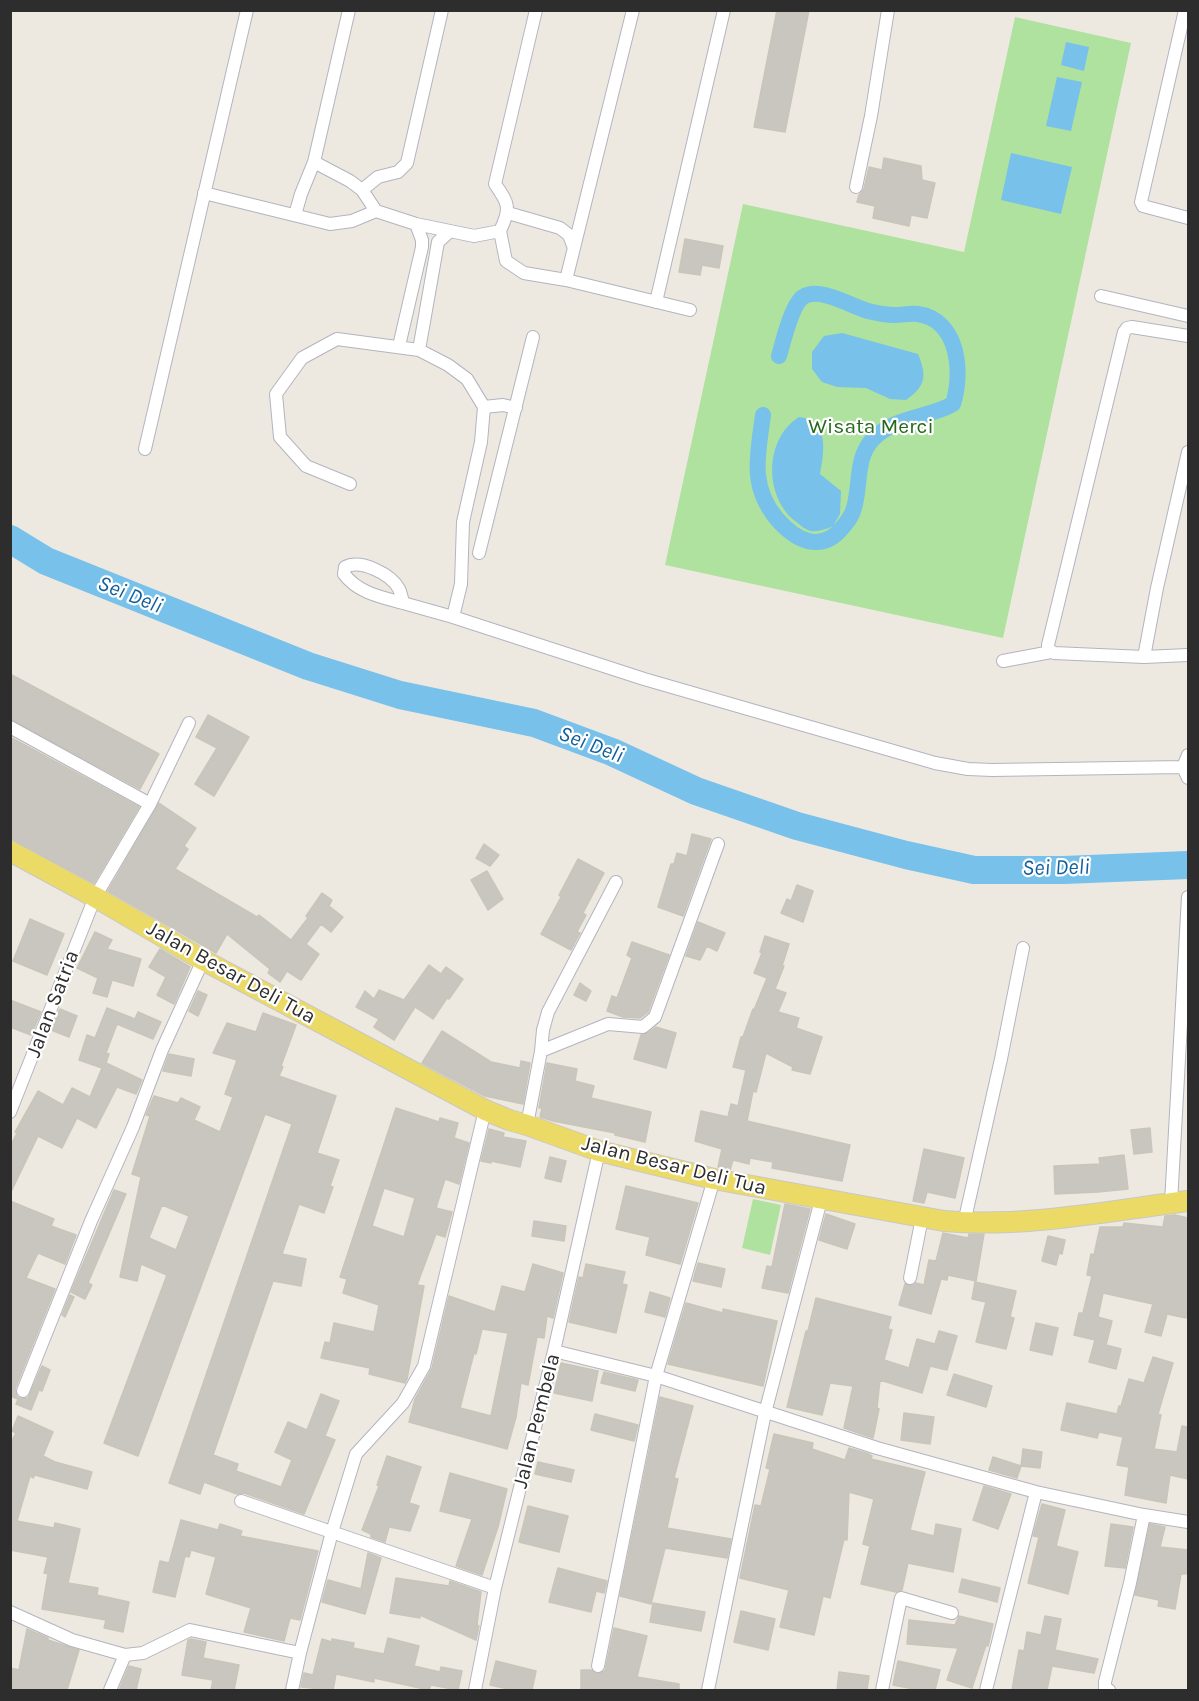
<!DOCTYPE html>
<html>
<head>
<meta charset="utf-8">
<style>
  body { margin:0 }
  #map { position:relative; width:1199px; height:1701px; overflow:hidden; background:#eee9e0; font-family:Karla,sans-serif }
  canvas { display:block }
  .frame { position:absolute; inset:0; border:12px solid #2d2d2d; pointer-events:none }
</style>
</head>
<body>
<div id="map">
<canvas width="1199" height="1701"></canvas>
<div class="frame"></div>
</div>
<script>
const c = document.querySelector('canvas').getContext('2d');
c.lineJoin = 'round';
function fillPath(path, color) {
  c.fillStyle = color;
  c.fill(path, 'evenodd');
}
function trace(path, color, width, dash) {
  c.strokeStyle = color;
  c.lineWidth = width;
  c.lineCap = dash ? 'butt' : 'round';
  c.setLineDash(dash || []);
  c.stroke(path);
}
function drawText(font, color, halo, rows, align = 'center') {
  c.font = font + ' Karla,sans-serif';
  c.lineWidth = 4.5;
  c.setLineDash([]);
  c.textBaseline = 'middle';
  c.strokeStyle = halo;
  c.fillStyle = color;
  for (const [text, x, y, turn = 0] of rows) {
    c.save();
    c.translate(x, y);
    c.rotate((+turn || 0) * Math.PI / 180);
    c.textAlign = isNaN(turn) ? turn : align;
    if (halo) c.strokeText(text, 0, 0);
    c.fillText(text, 0, 0);
    c.restore();
  }
}
fillPath(new Path2D(`
  M1015,17L1131,43L1003,638L665,565L743,204L964,252Z
  M753,1199L781,1205L770,1255L742,1248Z`), '#afe29f');
fillPath(new Path2D(`
  M1066,42L1089,47L1084,71L1061,65Z
  M1057,77L1082,82L1071,131L1046,126Z
  M1011,153L1072,167L1061,214L1001,200Z
  M842,333L918,354C927,376 926,386 906,400L890,399L866,388L837,387L822,382L812,369V352L824,336Z
  M799,417C830,421 824,452 820,474L841,491L840,514L833,526C826,529 819,532 811,531C806,530 800,525 795,521C764,496 764,439 799,417Z`), '#77c1eb');
trace(new Path2D(`
  M763,415C758,454 749,486 777,519C796,541 821,553 842,528C848,521 852,516 854,508C861,485 855,458 873,439C894,417 928,418 953,404C963,373 959,320 918,314C911,313 902,315 895,315C886,315 876,313 868,311C851,306 819,286 803,297C792,304 783,342 779,356`), '#77c1eb', 16);
trace(new Path2D(`
  M10,539L46,561L308,666L400,695L534,723L612,752L696,791L797,826L906,855L974,870H1064L1188,865`), '#77c1eb', 28);
const building = new Path2D(`
  M777,10H809L785,132L754,127Z
  M884,158L921,166L922,180L935,183L927,218L911,215L909,226L873,218L875,206L857,202L859,195L864,189L869,167L882,170Z
  M685,239L723,246L719,268L702,265L700,275L679,272Z
  M10,674L159,754L140,789L10,719Z
  M208,715L249,737L214,796L195,784L217,748L196,737Z
  M10,737L139,807L94,883L10,839Z
  M159,803L196,828L184,846L188,849L175,869L257,917L259,915L291,940L308,918L306,916L322,893L332,900L329,906L343,917L331,932L321,924L306,944L319,954L301,980L287,971L280,982L268,973L270,969L227,934L216,953L108,891Z
  M692,834L711,839L683,916L658,907L671,864H674L677,853L687,856Z
  M484,844L499,855L490,866L476,858Z
  M578,859L604,873L583,913L586,915L577,932L580,933L571,950L541,934L561,897L559,895Z
  M487,871L503,899L488,910L471,880Z
  M797,885L813,891L803,922L781,913L787,899L791,901Z
  M30,919L64,934L47,975L13,961Z
  M698,922L725,933L717,951L707,946L700,960L686,956Z
  M95,932L112,940L107,949L141,959L133,986L112,980L107,997L93,993L98,978L77,968Z
  M765,936L789,944L782,966H784L775,989L786,993L778,1012L799,1018L796,1028L822,1037L810,1074L792,1070L793,1067L766,1053L756,1092L753,1091L747,1121L850,1145L842,1181L772,1168L773,1162L750,1158L749,1164L733,1160L730,1170L718,1167L722,1149L695,1141L701,1111L728,1117L731,1104L738,1106L746,1070L733,1067L741,1037H743L753,1009L754,1010L767,978L754,973L762,953L760,952Z
  M632,942L669,955L648,1012L640,1018L623,1017L607,1011L612,996L617,998L632,958L627,955Z
  M160,949L190,967L174,1004L157,995L166,977L149,967Z
  M429,965L441,974L446,967L463,979L449,999L447,998L433,1019L415,1007L394,1040L374,1027L379,1019L356,1007L365,991L374,999L379,990L404,1000Z
  M580,983L591,991L586,1001L574,995Z
  M198,991L207,995L198,1016L189,1011Z
  M10,1000L41,1012L31,1035L10,1027Z
  M107,1008L135,1019L138,1012L161,1022L153,1039L117,1024L106,1053L109,1054L106,1063L142,1080L136,1094L117,1087L96,1128L77,1118L62,1148L38,1136L10,1194V1147L17,1133L15,1132L38,1091L63,1105L72,1088L90,1097L102,1068L79,1060L87,1035L95,1038Z
  M60,1009L77,1016L69,1037L51,1030Z
  M263,1013L296,1025L281,1066L283,1067L279,1076L336,1096L317,1153L339,1160L330,1186L333,1187L324,1213L299,1204L282,1254L306,1259L301,1286L273,1281L213,1455L238,1464L236,1471L281,1487L292,1460L275,1452L288,1422L307,1430L321,1394L339,1401L325,1436L335,1440L304,1514L244,1493L237,1494L204,1482L200,1494L169,1483L292,1124L265,1114L138,1456L104,1443L167,1275L141,1264L137,1281L120,1277L141,1177L132,1174L150,1116L146,1115L154,1096L178,1103L181,1098L200,1107L194,1120L220,1132L233,1097L225,1094L237,1060L213,1053L227,1023L256,1032ZM162,1205L189,1216L176,1250L149,1238Z
  M656,1027L676,1033L666,1068L634,1059L641,1035L648,1033Z
  M442,1031L491,1062L520,1068L521,1061L530,1063L523,1104L485,1096L422,1063Z
  M169,1054L194,1059L191,1076L163,1071Z
  M547,1063L577,1069L575,1081L594,1086L591,1098L651,1112L645,1142L615,1135V1133L553,1121L540,1117L542,1108H539Z
  M396,1108L439,1122L440,1118L458,1123L454,1138L469,1143L459,1184L445,1179L436,1208L452,1212L445,1237L436,1234L417,1285L424,1286L407,1379L405,1383L369,1374L370,1368L321,1358L325,1342L330,1343L334,1323L374,1332L379,1305L343,1293L347,1279L340,1277ZM384,1188L415,1198L404,1237L372,1226Z
  M1150,1128L1152,1152L1134,1154L1131,1130Z
  M489,1129L504,1133L503,1137L526,1141L520,1167L491,1161V1163L481,1161Z
  M924,1149L964,1158L955,1198L927,1192L924,1203L913,1201Z
  M1124,1155L1128,1189L1098,1192L1055,1194L1054,1166L1100,1164L1099,1158Z
  M550,1157L566,1161L561,1182L545,1178Z
  M626,1186L698,1203L680,1264L646,1255L650,1237L616,1229Z
  M114,1190L126,1194L88,1283L92,1285L85,1299L71,1292Z
  M10,1201L54,1219L51,1226L76,1235L65,1264L38,1253L26,1278L55,1289L15,1389L17,1397L21,1399L28,1398L42,1366L50,1370L42,1391L39,1390L31,1410L16,1404L18,1399L10,1396Z
  M785,1204L810,1209L788,1293L762,1288L767,1266L772,1267Z
  M826,1214L855,1224L847,1249L819,1240Z
  M1175,1215L1188,1218V1305L1186,1318L1167,1314L1161,1336L1145,1332L1153,1304L1103,1293L1098,1317L1112,1321L1106,1345L1121,1349L1116,1369L1089,1362L1095,1340L1074,1335L1079,1313H1083L1092,1276L1087,1275L1091,1254L1094,1255L1100,1227H1123L1124,1223L1163,1227L1165,1216Z
  M534,1221L566,1226L564,1241L532,1236Z
  M943,1233L968,1238L969,1234H984L976,1281L948,1275L947,1280L941,1279L931,1314L899,1305L905,1284L912,1286L916,1283L924,1285L929,1260L936,1261Z
  M1048,1236L1065,1240L1062,1254L1059,1253L1056,1265L1042,1261Z
  M698,1263L725,1269L721,1287L693,1281Z
  M533,1264L563,1273L553,1318L547,1316L544,1338L537,1337L528,1385L521,1383L516,1417L507,1449L409,1422L415,1399L432,1368L449,1296L495,1312L502,1286L525,1292ZM482,1329L508,1333L491,1416L460,1408L474,1353L476,1354Z
  M586,1264L625,1272L622,1284L627,1285L616,1333L569,1322L579,1277L583,1278Z
  M975,1282L1016,1291L1010,1317L1014,1318L1006,1349L976,1342L986,1302L972,1299Z
  M650,1292L670,1298L665,1317L645,1312Z
  M70,1295L74,1297L65,1317L62,1315Z
  M816,1298L891,1317L888,1329L892,1330L884,1360L909,1368L917,1339L935,1344L939,1331L957,1336L947,1370L930,1366L922,1393L880,1380L877,1408L879,1409L873,1438L844,1428L853,1386L830,1383L822,1415L787,1407L806,1331H808Z
  M686,1303L723,1313V1309L777,1321L763,1386L668,1364Z
  M1036,1323L1058,1328L1052,1355L1030,1350Z
  M1153,1357L1173,1363L1158,1414L1161,1415L1154,1449L1177,1452L1182,1426L1188,1427V1479L1170,1475L1166,1503L1125,1495L1129,1467L1117,1465L1123,1437L1099,1432L1097,1438L1061,1430L1067,1403L1117,1414L1119,1406H1121L1129,1379L1144,1383Z
  M561,1363L598,1371L592,1401L554,1393Z
  M604,1372L638,1380L635,1391L601,1383Z
  M954,1374L992,1386L986,1407L947,1395Z
  M660,1397L693,1406L674,1478L678,1479L667,1528L731,1539L727,1558L665,1548L651,1604L620,1596Z
  M904,1413L934,1417L930,1444L901,1440Z
  M595,1414L638,1425L634,1441L591,1430Z
  M18,1416L53,1432L43,1456L55,1462L92,1472L87,1489L35,1475L33,1478L30,1476L17,1521L54,1528L55,1523L80,1529L68,1583L98,1588L97,1595L129,1602L123,1632L104,1628L106,1620L42,1609L48,1574L44,1573L48,1557L10,1550V1444L16,1433L12,1431Z
  M774,1434L813,1443L812,1449L845,1460L849,1448L869,1454L872,1456L871,1459L925,1472L910,1530L934,1536L936,1524L961,1529L953,1572L908,1563L902,1590L896,1592L861,1584L870,1546L863,1544L874,1499L849,1492L847,1540L844,1539L830,1598L823,1596L814,1635L780,1627L789,1590L740,1578L755,1505L761,1506L770,1469L766,1468Z
  M1023,1449L1042,1452L1040,1468L1021,1466Z
  M387,1456L421,1467L409,1503L419,1506L410,1531L389,1527L385,1542L371,1537V1534L362,1530L379,1486L377,1485Z
  M993,1457L1021,1466L1017,1478L989,1470Z
  M538,1462L574,1470L571,1482L535,1474Z
  M450,1473L507,1489L498,1527L482,1575L456,1566L472,1519L440,1511Z
  M984,1486L1011,1494L998,1529L973,1520Z
  M1042,1504L1065,1510L1056,1546L1078,1552L1068,1594L1028,1583L1039,1537L1033,1536Z
  M528,1506L568,1516L559,1552L519,1542Z
  M181,1520L218,1530L220,1524L242,1531L240,1536L318,1551L300,1620L290,1618L284,1641L244,1632L251,1608L206,1594L216,1557L191,1550L189,1557L185,1556L175,1597L153,1592L160,1561L169,1563Z
  M1111,1524L1133,1527L1125,1568L1105,1566Z
  M1150,1524L1165,1527L1160,1547L1188,1550L1186,1574H1181L1175,1609L1158,1606L1159,1600L1135,1595Z
  M368,1553L381,1558L365,1614L322,1602L328,1580L361,1589Z
  M558,1568L607,1581L604,1593L596,1591L591,1612L549,1602Z
  M396,1578L449,1586L450,1581L481,1592L477,1625L479,1626L476,1640L420,1615V1618L390,1613Z
  M962,1579L1000,1588L997,1602L959,1592Z
  M653,1603L705,1612L701,1631L650,1622Z
  M741,1611L775,1619L768,1650L734,1642Z
  M959,1616L993,1624L988,1646L986,1645L972,1688L947,1680L958,1648L907,1644L909,1620L955,1625Z
  M1045,1616L1061,1619L1055,1650L1098,1659L1094,1673L1052,1666L1047,1690H1012L1019,1650L1024,1651L1027,1632L1041,1635Z
  M614,1628L647,1636L637,1677L679,1684V1690H581V1670H591L597,1674L605,1671Z
  M27,1629L48,1638V1640L79,1650L67,1690H10V1668L19,1670Z
  M388,1638L419,1646L414,1666L440,1672L441,1667L462,1671L458,1690L431,1685L429,1690L374,1678V1682L336,1674L333,1690L301,1687L304,1673L313,1675L322,1639L332,1642V1639L354,1643L353,1648L384,1654Z
  M191,1639L206,1642L203,1658L239,1665L234,1690H211L213,1680L182,1675L188,1640Z
  M496,1661L536,1671L532,1690H513L490,1685Z
  M898,1661L940,1670L935,1690H919L893,1685Z
  M129,1666L141,1669L136,1690H119Z
  M839,1672L869,1676L867,1690H837Z`);
fillPath(building, '#c9c6bf');
trace(building, '#c9c5b9', 1.5);
const minor = new Path2D(`
  M1185,10L1141,202L1143,206L1188,218
  M314,162L350,181L362,190L376,211L416,224L474,236L500,231C511,208 509,204 495,184L536,10
  M856,187L871,116L888,10
  M362,190L378,177L398,172L407,163L442,10
  M204,193L330,224L352,221L376,211
  M508,213L560,228L569,235L574,248
  M295,215L301,194L314,162L349,10
  M500,231L506,261L524,273L566,280L690,310
  M566,280L633,10
  M1101,296L1188,316
  M656,302L724,10
  M1188,336L1132,327L1127,328L1124,332L1048,645V649L1054,653L1144,657L1188,655
  M399,346L422,247V240L416,224
  M419,350L438,242L450,231
  M484,407L503,405L516,408
  M145,449L247,10
  M350,484L306,466L280,437L276,394L302,358L337,339L419,350L448,365L467,379L484,407L481,442L463,522L461,584L453,617
  M479,553L533,337
  M403,603C402,599 401,593 399,589C391,574 361,559 345,567L344,574C358,593 381,597 403,603L453,617L644,679L935,763L968,769L992,770L1183,767
  M1144,657L1157,588L1188,452
  M1003,661L1051,652
  M10,727L150,804
  M1188,755L1183,767L1188,778
  M541,1051L608,1024L643,1027L655,1017L718,844
  M10,1112L95,897L150,804L189,723
  M527,1125L541,1051L543,1030L548,1012L616,882
  M1171,1203L1188,897
  M964,1223L1001,1059L1023,948
  M910,1278L922,1218
  M554,1351L656,1376L877,1448L1036,1492L1144,1515L1188,1522
  M23,1391L91,1221L133,1127L162,1050L203,960
  M241,1501L495,1588
  M10,1612L72,1640L125,1655L143,1653L190,1630L300,1653
  M598,1666L656,1376L714,1179
  M110,1690L125,1655
  M292,1690L300,1653L332,1532L356,1454L403,1403L424,1366L485,1110
  M475,1690L495,1588L554,1351L599,1151
  M708,1690L765,1413L821,1200
  M882,1690L901,1598L952,1613
  M986,1690L1036,1492
  M1109,1690L1105,1688V1682L1130,1583L1144,1515`);
const primary = new Path2D(`
  M10,851L95,897L203,960L485,1110L509,1120L527,1125L599,1151L714,1179L944,1221C1025,1228 1108,1211 1188,1201`);
trace(minor, '#b3b4bf', 14);
trace(primary, '#c8c8c8', 22);
trace(minor, '#fff', 12);
trace(primary, '#ecda66', 20);
drawText('21px', '#26691d', '#fff', [
  ["Wisata Merci",871,427]
]);
drawText('21px', '#2d2d2d', '#fff', [
  ["Jalan Besar Deli Tua",231,973,29],
  ["Jalan Satria",53,1004,-69],
  ["Jalan Besar Deli Tua",674,1166,14],
  ["Jalan Pembela",537,1421,-76]
]);
drawText('italic 22px', '#125f9b', '#fff', [
  ["Sei Deli",130,595,22],
  ["Sei Deli",591,745,21],
  ["Sei Deli",1056,868,-1]
]);
</script>
</body>
</html>
